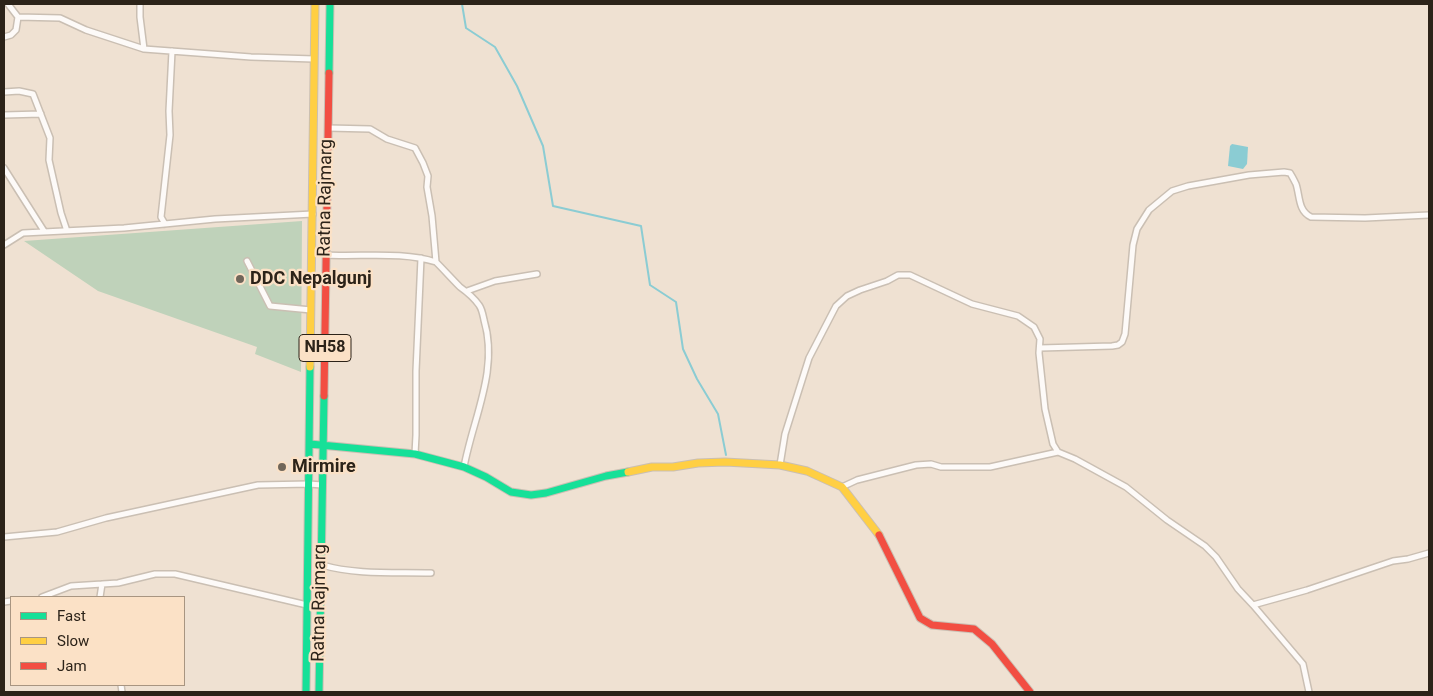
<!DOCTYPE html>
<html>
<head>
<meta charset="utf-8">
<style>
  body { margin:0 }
  #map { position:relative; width:1433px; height:696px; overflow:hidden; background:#efe1d2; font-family:Roboto,sans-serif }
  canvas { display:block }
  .frame { position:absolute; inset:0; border:5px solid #2c2319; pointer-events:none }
  .legend { position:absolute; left:10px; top:596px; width:175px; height:90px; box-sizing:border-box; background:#fbe1c6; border:1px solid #a89581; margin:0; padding:6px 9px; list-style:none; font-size:15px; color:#2c2319 }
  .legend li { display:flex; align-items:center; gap:10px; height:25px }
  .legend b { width:25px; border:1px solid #a89581 }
</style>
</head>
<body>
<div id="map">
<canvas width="1433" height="696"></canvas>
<div class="frame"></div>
<ul class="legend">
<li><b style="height:6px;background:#16e098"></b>Fast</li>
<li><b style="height:6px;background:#ffcf43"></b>Slow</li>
<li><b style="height:6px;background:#f24e42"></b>Jam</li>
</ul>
</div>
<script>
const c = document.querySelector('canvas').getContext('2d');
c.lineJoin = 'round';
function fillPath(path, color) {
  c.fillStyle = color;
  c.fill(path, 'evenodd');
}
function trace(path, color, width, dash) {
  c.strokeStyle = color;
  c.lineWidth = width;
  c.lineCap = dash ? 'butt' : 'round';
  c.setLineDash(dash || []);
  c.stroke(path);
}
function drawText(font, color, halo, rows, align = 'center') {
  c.font = font + ' Roboto,sans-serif';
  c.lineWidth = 4.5;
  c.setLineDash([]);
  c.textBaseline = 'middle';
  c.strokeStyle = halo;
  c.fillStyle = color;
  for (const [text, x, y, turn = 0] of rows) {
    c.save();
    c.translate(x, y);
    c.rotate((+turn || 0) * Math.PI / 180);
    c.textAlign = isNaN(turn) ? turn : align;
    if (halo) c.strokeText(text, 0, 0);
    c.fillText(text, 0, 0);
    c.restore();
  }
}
fillPath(new Path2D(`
  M302,221L301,372L255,354L257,347L98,291L24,241Z`), '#bfd2ba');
fillPath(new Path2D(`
  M1232,144L1248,147L1247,164L1243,169L1228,166L1230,146Z`), '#8bccd3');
trace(new Path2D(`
  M462,4L466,28L495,47L517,86L543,146L553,206L641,226L650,285L676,302L683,349L697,379L718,414L726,455`), '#8bccd3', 2);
const street = new Path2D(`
  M8,4L18,17L60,18L86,30L144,49L140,17V4
  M4,37L11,35L16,30L18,17
  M144,49L251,57L314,59
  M4,92L19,91L33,94L50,138L49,160L61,213L67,231
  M4,115L41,114
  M328,128L370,129L387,139L415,148L423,163L428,176L427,187L432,216L436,262C444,270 452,279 460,287C467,292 474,298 479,305C482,309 483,315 484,320C499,370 473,418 464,467
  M4,168L44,231
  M165,224L161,217L170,135L169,111L172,51
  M4,245L23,233L124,228L215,219L313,214
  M326,255C360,257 403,251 436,262
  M247,261L270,306L311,310
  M467,291L495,281L537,274
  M1040,348L1112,346L1118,345L1122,342L1125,334L1133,245L1137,229L1149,210L1172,191L1188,186L1249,175L1284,172L1290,173C1292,176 1294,180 1296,184C1300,196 1298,211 1311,217L1365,218L1429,215
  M415,454L416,435V371L421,258
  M780,465L785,434L809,358L836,306L847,296L860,290L887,281L898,275H910L972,304L1018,316L1034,327L1040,339L1039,353L1045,409L1053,444L1058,452
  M842,487L857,480L916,465L931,464L941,467H990L1058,452L1075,459L1126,487L1167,520L1205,546L1216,557L1238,589L1253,605L1307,590L1393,561L1408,559L1429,553
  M4,537L57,532L106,518L258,485L309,484L322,485
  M322,565C356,575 395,572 431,573
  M42,597L71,586L118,583L155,574H175L307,605
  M100,597L102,584
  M4,602L11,601
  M1253,605L1303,664L1309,692
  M121,685L122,692`);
const fast = new Path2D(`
  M329,73L330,4
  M310,444L415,454L464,467L486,477L511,492L531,495L546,493L606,476L628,472
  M306,692L310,367
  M319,692L324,396`);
const slow = new Path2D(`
  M310,367L315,4
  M628,472L652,467H673L698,463L725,462L780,465L807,471L842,487L879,535`);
const jam = new Path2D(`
  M324,396L329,73
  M879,535L920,618L932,625L974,629L992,644L1030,692`);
trace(street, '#cabfb3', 8);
trace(fast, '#cabfb3', 9);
trace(slow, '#cabfb3', 9);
trace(jam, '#cabfb3', 9);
trace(street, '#fdfaf8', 5);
trace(fast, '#16e098', 7);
trace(slow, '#ffcf43', 7);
trace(jam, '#f24e42', 7);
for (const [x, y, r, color] of [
  [240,279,5,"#70665a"],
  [282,467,5,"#70665a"]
]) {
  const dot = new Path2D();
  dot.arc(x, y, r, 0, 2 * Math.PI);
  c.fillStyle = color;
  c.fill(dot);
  trace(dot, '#fbe1c6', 2);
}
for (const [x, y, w] of [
  [325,348,52]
]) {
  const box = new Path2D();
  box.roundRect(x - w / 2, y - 13.5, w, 27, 4);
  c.fillStyle = '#fbe1c6';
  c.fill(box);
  trace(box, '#2c2319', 1);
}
drawText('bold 16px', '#2c2319', null, [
  ["NH58",325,348]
]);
drawText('18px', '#2c2319', '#fbe1c6', [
  ["Ratna Rajmarg",326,198,-89],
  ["Ratna Rajmarg",320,603,-89]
]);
drawText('bold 18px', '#2c2319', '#fbe1c6', [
  ["DDC Nepalgunj",250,279],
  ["Mirmire",292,467]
], 'left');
</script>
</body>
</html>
